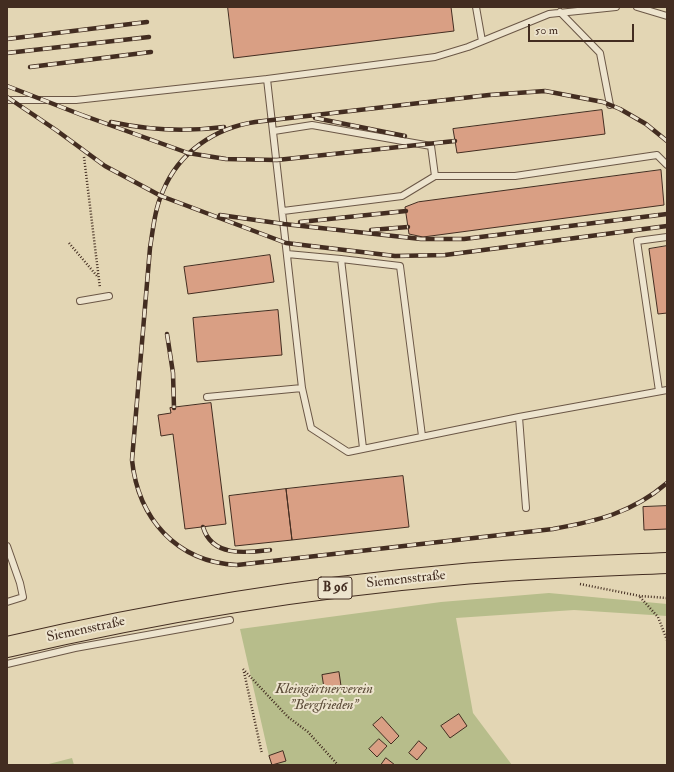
<!DOCTYPE html>
<html>
<head>
<meta charset="utf-8">
<style>
  body { margin:0 }
  #map { position:relative; width:674px; height:772px; overflow:hidden; background:#e3d6b4; font-family:"IM FELL Double Pica",serif }
  canvas { display:block }
  .frame { position:absolute; inset:0; border:8px solid #432d21; pointer-events:none }
  .scale { position:absolute; left:528px; top:24px; width:106px; height:18px; box-sizing:border-box; border:2px solid #432d21; border-top:0; padding-left:5px; font-size:12px; line-height:14px; white-space:nowrap; color:#432d21; -webkit-text-stroke:3px #ede4ce; paint-order:stroke }
</style>
</head>
<body>
<div id="map">
<canvas width="674" height="772"></canvas>
<div class="frame"></div>
<div class="scale">50 m</div>
</div>
<script>
const c = document.querySelector('canvas').getContext('2d');
c.lineJoin = 'round';
function fillPath(path, color) {
  c.fillStyle = color;
  c.fill(path, 'evenodd');
}
function trace(path, color, width, dash) {
  c.strokeStyle = color;
  c.lineWidth = width;
  c.lineCap = dash ? 'butt' : 'round';
  c.setLineDash(dash || []);
  c.stroke(path);
}
function drawText(font, color, halo, rows, align = 'center') {
  c.font = font + ' "IM FELL Double Pica",serif';
  c.lineWidth = 4;
  c.setLineDash([]);
  c.textBaseline = 'middle';
  c.strokeStyle = halo;
  c.fillStyle = color;
  for (const [text, x, y, turn = 0] of rows) {
    c.save();
    c.translate(x, y);
    c.rotate((+turn || 0) * Math.PI / 180);
    c.textAlign = isNaN(turn) ? turn : align;
    if (halo) c.strokeText(text, 0, 0);
    c.fillText(text, 0, 0);
    c.restore();
  }
}
fillPath(new Path2D(`
  M549,593L667,604V616L574,610L456,618L473,713L512,765H271L240,629L441,602Z
  M72,758L74,765H45Z`), '#b7bd8b');
const building = new Path2D(`
  M228,7H451L454,31L234,58Z
  M602,110L605,134L457,153L453,129Z
  M661,170L664,205L423,237L409,234L405,207L418,202Z
  M667,246V313L658,314L649,249Z
  M270,255L274,282L188,294L184,267Z
  M278,310L282,355L197,362L193,318Z
  M211,403L226,524L185,529L173,434L161,436L158,415L171,413L170,408Z
  M403,476L409,527L292,540L286,489Z
  M286,489L292,540L235,546L229,496Z
  M667,506V529L644,530L643,507Z
  M339,672L341,686L324,688L322,675Z
  M459,714L467,726L450,738L441,726Z
  M382,717L399,736L391,744L373,725Z
  M379,739L387,746L377,757L369,749Z
  M419,741L427,748L417,760L409,753Z
  M283,751L286,761L272,765L269,756Z
  M386,758L395,765H381Z`);
fillPath(building, '#d99f84');
trace(building, '#432d21', 1);
const lane = new Path2D(`
  M476,7L482,41
  M637,7L667,16
  M560,12L600,53L610,105
  M267,79L302,388L311,428L348,452L519,417L667,390
  M7,100H76L267,79L435,57L468,47L549,14L616,7
  M274,131L312,125L431,146L435,176
  M283,211L402,196L435,176H515L657,155L667,165
  M287,254L341,259L363,448
  M341,259L400,266L422,436
  M80,301L109,296
  M659,391L637,241L667,237
  M207,397L302,388
  M519,417L526,508
  M7,546L20,583L23,597L7,602
  M7,664L75,648L230,620`);
const primary = new Path2D(`
  M7,647C154,613 303,588 453,575C524,568 596,566 667,563`);
trace(lane, '#6b5746', 8);
trace(primary, '#432d21', 22);
trace(new Path2D(`
  M84,157L100,288
  M69,243L97,276
  M580,584L640,596L667,598
  M640,597L658,617L667,640
  M243,669L288,717L308,732L338,765
  M244,672L262,754`), '#432d21', 2.5, [1, 2]);
trace(lane, '#ede4ce', 6);
trace(primary, '#e3d6b4', 20);
const rail = new Path2D(`
  M7,39L147,22
  M7,53L149,37
  M30,67L151,52
  M7,86L87,117
  M7,97L56,130L105,166L161,196L286,243L395,256L445,255L667,226
  M82,115L188,153L226,159L277,160L455,141
  M315,118L405,136
  M111,122C148,130 186,132 224,127
  M667,141L646,124L620,109L603,102L545,91L489,95L255,122C215,128 179,152 163,191C155,208 153,229 150,248L132,460C138,518 176,562 237,565L553,529C597,521 632,513 667,483
  M220,215L284,224L421,239H464L667,214
  M300,222L406,211
  M371,230L408,227
  M167,334L173,373L174,408
  M203,527C212,557 245,553 270,550`);
trace(rail, '#432d21', 4.5);
trace(rail, '#ede4ce', 3, [9]);
for (const [x, y, w] of [
  [335,588,34]
]) {
  const box = new Path2D();
  box.roundRect(x - w / 2, y - 11, w, 22, 3);
  c.fillStyle = '#ede4ce';
  c.fill(box);
  trace(box, '#432d21', 1);
}
drawText('bold 13px', '#432d21', null, [
  ["B 96",335,588]
]);
drawText('14px', '#432d21', '#ede4ce', [
  ["Siemensstraße",406,580,-6],
  ["Siemensstraße",86,630,-12]
]);
drawText('italic 14px', '#5a4a36', '#ede4ce', [
  ["Kleingärtnerverein",324,690],
  ["\"Bergfrieden\"",324,706]
]);
</script>
</body>
</html>
